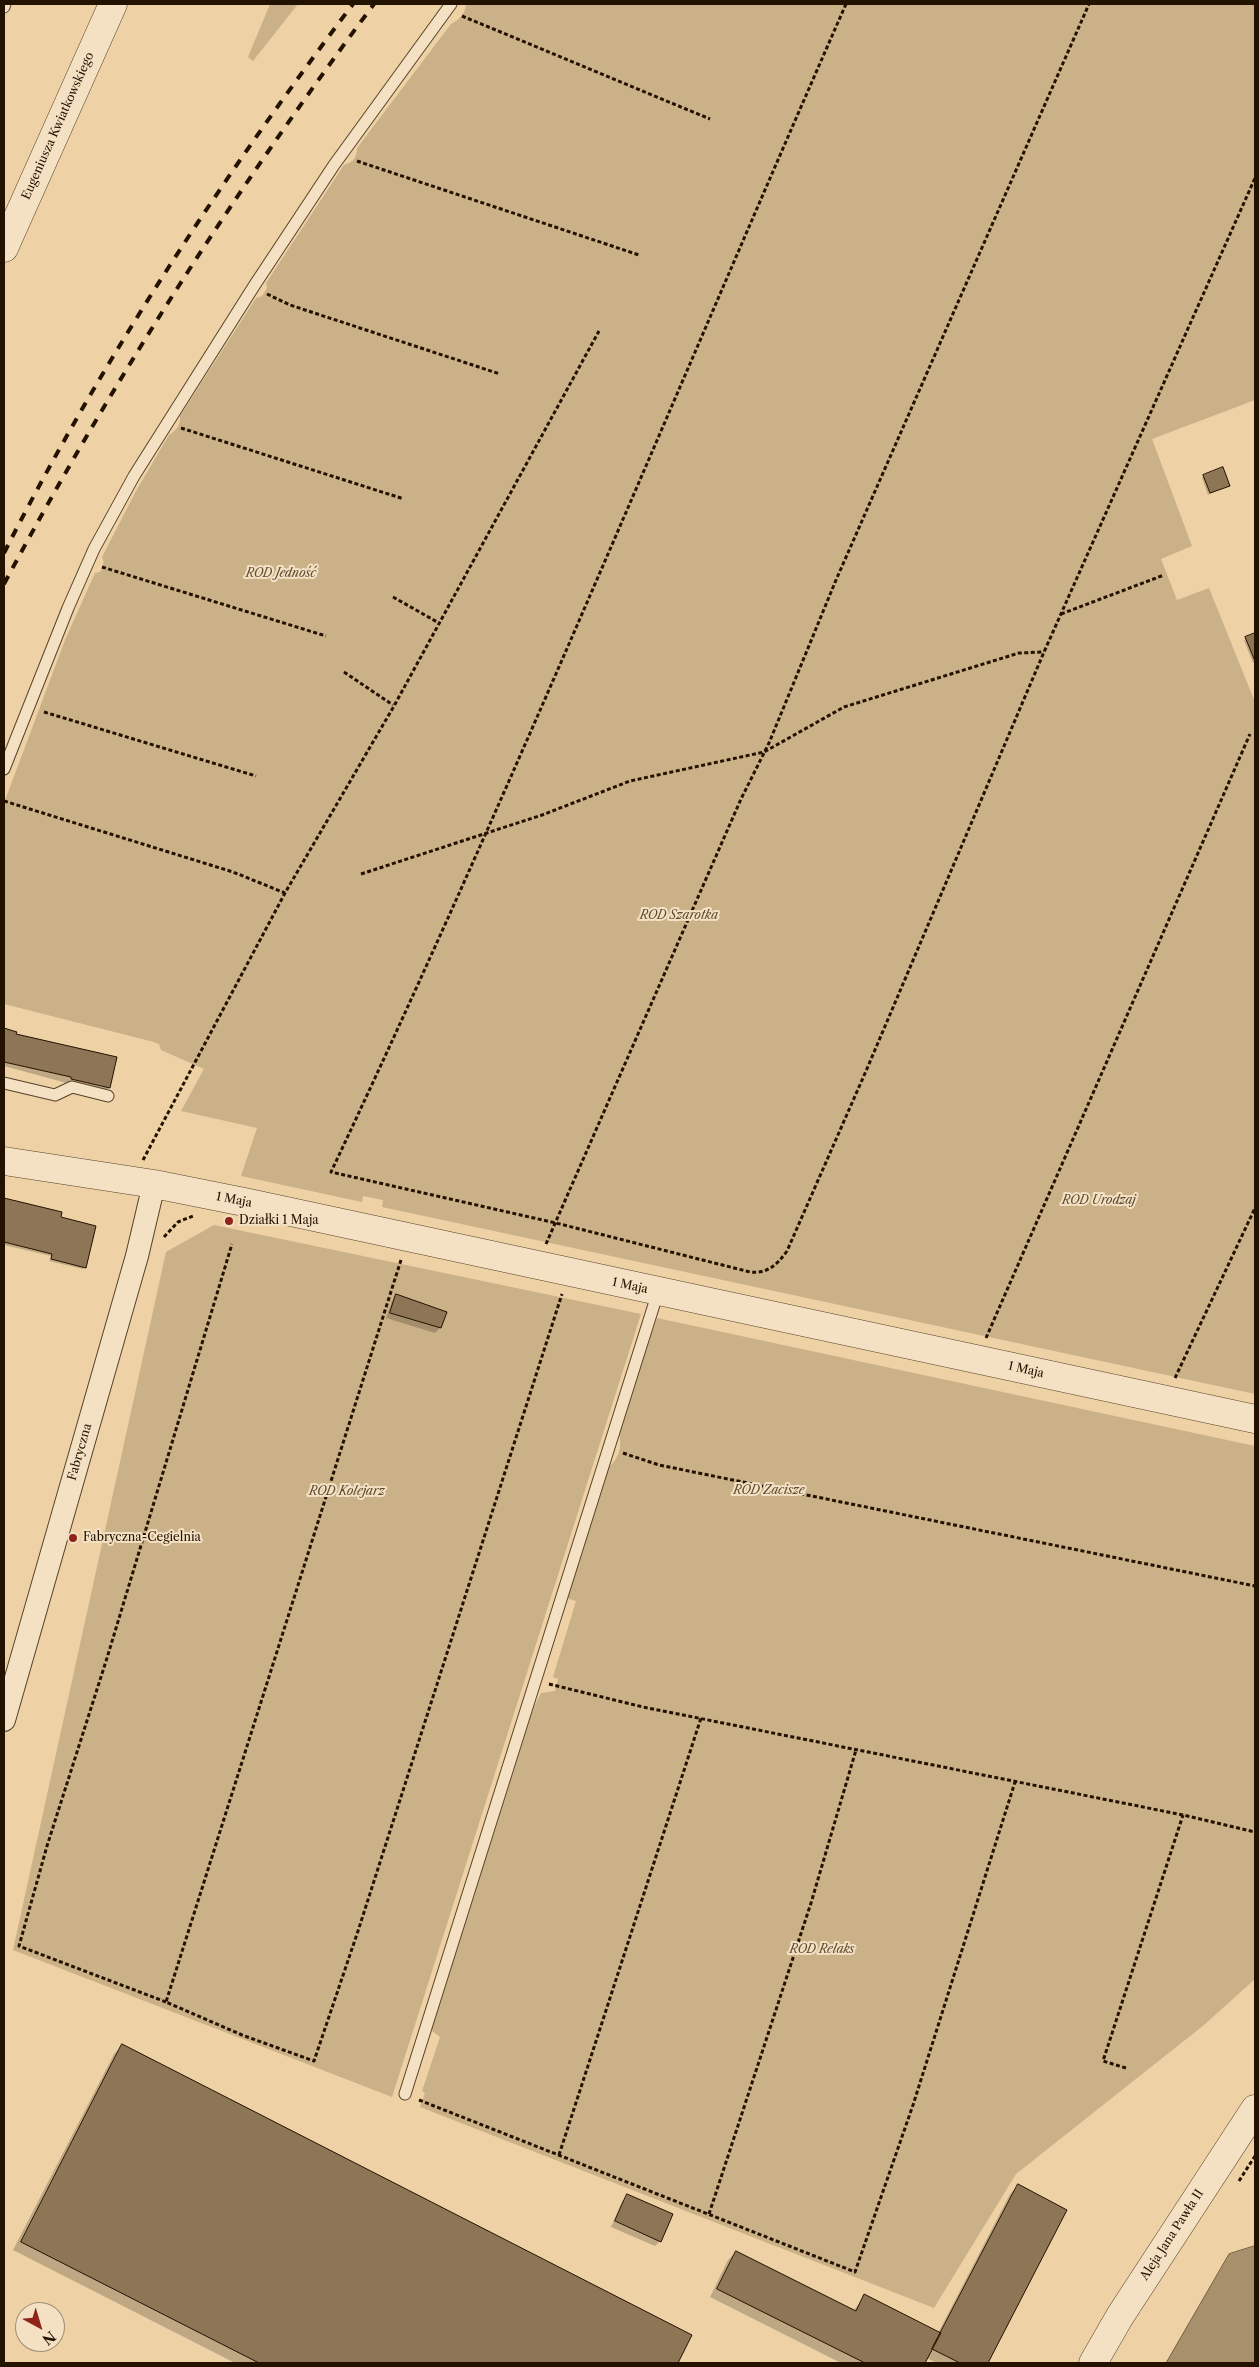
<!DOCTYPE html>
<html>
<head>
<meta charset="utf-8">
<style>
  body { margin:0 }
  #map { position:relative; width:1259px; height:2367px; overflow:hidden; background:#eed1a4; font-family:"Libre Caslon Text",serif }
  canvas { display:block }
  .frame { position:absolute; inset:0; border:5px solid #231200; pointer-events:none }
  .north { position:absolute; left:15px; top:2302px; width:50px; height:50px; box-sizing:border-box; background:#f4e1c4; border:1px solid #a08e76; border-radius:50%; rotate:141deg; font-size:14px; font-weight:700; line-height:20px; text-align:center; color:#231200 }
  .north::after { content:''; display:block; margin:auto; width:18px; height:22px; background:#8f2418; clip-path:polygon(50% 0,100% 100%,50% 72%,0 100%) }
</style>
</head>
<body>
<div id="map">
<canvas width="1259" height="2367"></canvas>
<div class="frame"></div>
<div class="north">N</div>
</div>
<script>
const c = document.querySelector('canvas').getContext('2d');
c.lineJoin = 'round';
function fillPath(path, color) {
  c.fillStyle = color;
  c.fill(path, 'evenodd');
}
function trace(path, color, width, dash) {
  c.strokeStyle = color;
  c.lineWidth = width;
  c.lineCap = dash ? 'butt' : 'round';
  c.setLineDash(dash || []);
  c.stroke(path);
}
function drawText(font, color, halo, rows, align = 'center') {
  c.font = font + ' "Libre Caslon Text",serif';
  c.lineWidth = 4;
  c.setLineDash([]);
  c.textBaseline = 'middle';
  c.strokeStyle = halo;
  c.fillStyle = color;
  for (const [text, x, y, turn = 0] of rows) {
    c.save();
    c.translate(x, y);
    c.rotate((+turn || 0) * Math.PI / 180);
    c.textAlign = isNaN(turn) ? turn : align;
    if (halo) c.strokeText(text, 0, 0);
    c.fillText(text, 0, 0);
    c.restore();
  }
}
fillPath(new Path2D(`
  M270,4H298L253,61L248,57Z
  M466,4H1255V400L1152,439L1192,546L1161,559L1177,600L1209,588L1255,702V1394L382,1207L383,1200L363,1196L362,1202L241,1176L257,1128L181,1111L204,1069L161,1050L159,1044L154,1042L4,1004V803L65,640L95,573L100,572C103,566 105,563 102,557L136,491L169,435C176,431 181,425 180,416L256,298L262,296L267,288L266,283L344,165C354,162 357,157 357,148L451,24C460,19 465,14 466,4Z
  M214,1225L641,1314L392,2097L13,1950L166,1252Z
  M657,1318L1255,1446V1979L1204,2025L1016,2174L934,2308L420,2107L425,2093L422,2091L440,2037L431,2030L534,1707L541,1693L555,1691L558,1679L553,1677L576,1601L566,1598L607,1469C620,1457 623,1447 618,1430Z`), '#cbb188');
const water = new Path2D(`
  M1255,2246V2363H1166L1229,2254Z`);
fillPath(water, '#a9906c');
trace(water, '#735e41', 1);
fillPath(new Path2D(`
  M1204,476L1229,485L1208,495L1202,478Z
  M1255,634V661L1253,663L1244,640Z
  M4,1030L15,1033V1034L116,1058L109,1088L103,1093L4,1066Z
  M4,1200L61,1213L59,1218L85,1267L83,1269L49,1261L51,1256L4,1245Z
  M397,1296L440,1328L435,1333L386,1318L392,1301Z
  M122,2046L690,2336L676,2363H235L13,2250L114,2054Z
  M1018,2186L1066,2211L986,2363H936L927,2358L924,2363H841L710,2297L728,2260L736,2252L853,2311L865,2296L938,2333L1010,2194Z
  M628,2196L660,2241L655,2246L611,2227L622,2201Z`), '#0003');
const building = new Path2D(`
  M1223,467L1230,486L1210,493L1203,475Z
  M1255,633V661L1245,637Z
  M4,1028L17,1032L16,1034L117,1057L110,1088L71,1079V1077L4,1062Z
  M4,1198L62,1212L61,1217L96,1226L86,1268L51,1259L52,1254L4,1242Z
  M396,1294L447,1312L441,1328L390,1313Z
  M122,2044L692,2335L678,2363H259L21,2242Z
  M1018,2184L1067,2210L988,2363H960L932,2349Z
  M627,2194L673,2214L661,2242L615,2221Z
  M736,2251L856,2311L864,2294L941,2333L925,2363H865L717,2289Z`);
fillPath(building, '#8d7555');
trace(building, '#231200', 1);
const service = new Path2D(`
  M4,7L5,4
  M4,769L68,608L94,549L134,476L254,286L334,165L451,4
  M4,1083L55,1095L72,1087L108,1096
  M405,2094L658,1292`);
const minor = new Path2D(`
  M4,1720L137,1256L154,1184`);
const tertiary = new Path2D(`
  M4,248L113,4
  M4,1161L154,1184L249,1203L1255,1419
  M1093,2363L1120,2316L1255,2109`);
trace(service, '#564229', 13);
trace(minor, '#564229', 24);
trace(tertiary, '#564229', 29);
trace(new Path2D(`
  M846,4C675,393 513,787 331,1172L556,1223L750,1272C767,1274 777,1265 787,1251L866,1071L1044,652L1255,178
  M462,16L710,119
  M357,161L639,255
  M267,294L290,305L500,374
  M181,428L404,499
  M102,567L326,636
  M393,597L439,623
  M1061,614L1164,575
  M344,672L393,705
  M44,712L256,776
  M4,801L233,872L285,893
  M361,874L542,815L630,781L764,752L844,707L1019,653L1044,652
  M143,1160L285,893L394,706L599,331
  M164,1237L178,1222L193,1216
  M546,1244L741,799L769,743L836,580L1089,4
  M401,1260L166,2002L242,2035L314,2061L358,1931L562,1294
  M986,1338L1250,734
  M1175,1378L1255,1208
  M623,1453L659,1465L1255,1586
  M549,1684L643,1707L1183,1815L1255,1832
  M166,2002L19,1946L47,1846L107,1658L232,1244
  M1126,2068L1103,2061L1183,1815
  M419,2100L855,2272L913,2105L1015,1782
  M559,2155L701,1718
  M1239,2181L1255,2156
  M709,2214L811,1903L856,1750`), '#231200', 3, [4, 2.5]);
trace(service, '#f4e1c4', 11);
trace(minor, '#f4e1c4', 22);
trace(tertiary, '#f4e1c4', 28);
trace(new Path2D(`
  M4,553C102,360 223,176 353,4
  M4,584C113,380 236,189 374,4`), '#231200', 4, [9, 9]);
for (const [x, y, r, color] of [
  [229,1221,5,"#8f2418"],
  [73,1538,5,"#8f2418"]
]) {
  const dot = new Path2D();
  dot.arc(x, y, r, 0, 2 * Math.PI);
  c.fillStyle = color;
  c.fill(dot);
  trace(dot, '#f4e1c4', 2);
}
drawText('12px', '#231200', '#f4e1c4', [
  ["Eugeniusza Kwiatkowskiego",58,126,-66],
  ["1 Maja",234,1200,11],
  ["1 Maja",630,1286,12],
  ["1 Maja",1026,1370,13],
  ["Fabryczna",80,1452,-74],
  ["Aleja Jana Pawła II",1172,2235,-57]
]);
drawText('italic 12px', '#5e4a30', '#f4e1c4', [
  ["ROD Jedność",281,574],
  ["ROD Szarotka",679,916],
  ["ROD Urodzaj",1099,1201],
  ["ROD Zacisze",769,1491],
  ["ROD Kolejarz",347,1492],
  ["ROD Relaks",822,1950]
]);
drawText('12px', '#231200', '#f4e1c4', [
  ["Działki 1 Maja",239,1221],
  ["Fabryczna-Cegielnia",83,1538]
], 'left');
</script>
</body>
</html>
